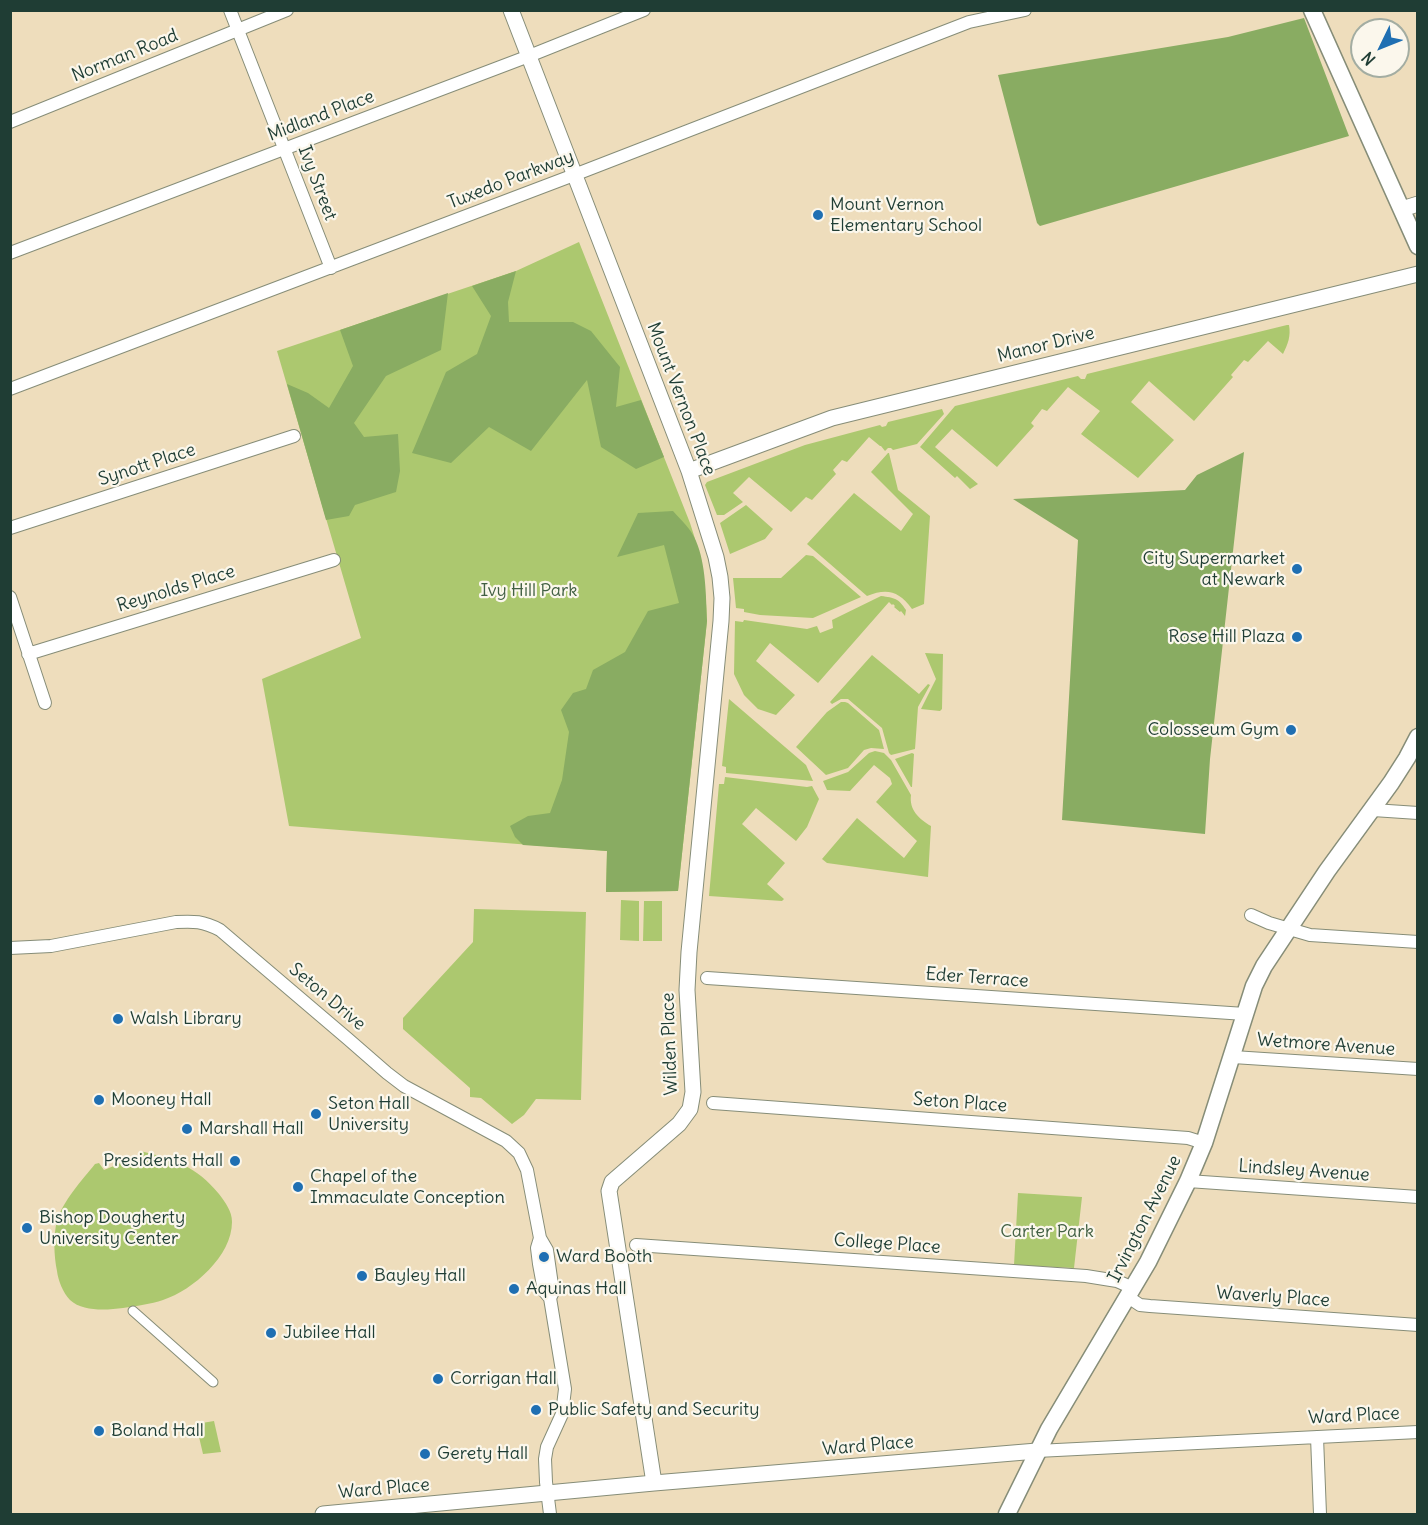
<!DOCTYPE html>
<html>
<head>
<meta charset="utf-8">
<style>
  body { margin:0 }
  #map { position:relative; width:1428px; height:1525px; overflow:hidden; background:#eeddbc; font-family:Delius,sans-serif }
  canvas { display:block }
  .frame { position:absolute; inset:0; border:12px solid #1f3d34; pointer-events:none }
  .north { position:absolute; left:1350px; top:18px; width:60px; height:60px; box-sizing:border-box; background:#fbf7ec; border:2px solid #a3ada2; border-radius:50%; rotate:227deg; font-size:16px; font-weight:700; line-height:24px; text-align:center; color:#1f3d34 }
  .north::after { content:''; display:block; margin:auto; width:21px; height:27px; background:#1f6fb2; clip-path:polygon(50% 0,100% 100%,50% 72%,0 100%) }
</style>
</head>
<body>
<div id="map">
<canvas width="1428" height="1525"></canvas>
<div class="frame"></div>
<div class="north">N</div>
</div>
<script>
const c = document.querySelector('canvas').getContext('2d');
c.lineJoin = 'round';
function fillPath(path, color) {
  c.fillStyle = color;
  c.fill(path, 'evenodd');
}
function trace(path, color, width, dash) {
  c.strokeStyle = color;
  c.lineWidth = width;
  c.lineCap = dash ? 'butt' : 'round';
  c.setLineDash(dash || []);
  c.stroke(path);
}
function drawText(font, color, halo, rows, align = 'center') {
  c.font = font + ' Delius,sans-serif';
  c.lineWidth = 4.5;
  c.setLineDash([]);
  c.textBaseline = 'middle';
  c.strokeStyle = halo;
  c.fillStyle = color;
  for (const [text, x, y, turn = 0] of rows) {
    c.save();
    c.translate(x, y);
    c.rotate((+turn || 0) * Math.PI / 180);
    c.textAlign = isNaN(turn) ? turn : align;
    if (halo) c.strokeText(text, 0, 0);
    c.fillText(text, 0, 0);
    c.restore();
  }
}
fillPath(new Path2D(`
  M579,242L690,523C701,555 706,587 707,621L678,891L606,892L607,851L289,826L262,679L361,638L277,351L516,271Z
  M1287,325H1289C1291,336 1288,344 1283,354L1268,341L1248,362L1244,360L1231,375L1233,377L1194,421L1149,381L1131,402L1174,440L1138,478L1081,434L1100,411L1068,387L1047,411L1042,409L1031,423L1034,426L997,467L952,429L935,447L978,484L970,489L957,476L955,478L920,447L955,406L1078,376L1081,379H1085L1087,374Z
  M942,409L944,414L917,444L893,450L891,448H888L885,451L881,446H880L869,437L847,462L842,460L833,470L836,474L812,500L806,497L791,512L749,477L733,493L743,502L724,515H717L705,485L707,482L805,445L880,425L882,427L886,426L888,422Z
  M888,453H889L898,490L930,516L924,604L912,609C899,591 887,588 867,596L807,544L854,493L901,531L913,514L871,472Z
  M746,505L773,529L765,539L730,554L720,523Z
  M806,555L813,556L861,597L813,618L760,615L744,612V609L736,608L733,578H781Z
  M881,596C895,598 898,598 906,610L905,616L901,611L900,612L894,607L895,606L893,604L892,605L889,602L818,683L770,643L756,661L795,695L776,715L758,709L744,695L734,674L735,621L743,622L744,620L807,629L817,626L820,633L833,628L832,620Z
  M925,653L943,654L942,709L940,711L921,709L936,679Z
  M872,655L919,694L928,684L930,685L918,707L915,749L891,755L889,753L882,728L848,699H841L832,704L830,702Z
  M729,699L806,765L813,781L726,773V767L722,766Z
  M841,702H845L848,703L879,730L884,749L871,748L864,750L848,768L826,775L796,747L827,712Z
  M875,751L884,753L891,760L911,795C909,810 919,819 931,826L928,877L827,863L822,859L857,818L904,858L917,841L876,802L892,784L890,778L874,765L850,791L827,790L823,781L848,772L869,753Z
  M912,753L914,754L912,787H911L895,759Z
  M725,777L807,787L812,786L819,799L807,827L796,841L756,808L742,824L785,863L767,884L784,899L782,901L709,896L719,784H724Z
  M621,900L639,901V941L620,940Z
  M644,901H662V941H643Z
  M474,909L586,912L581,1100L536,1099L524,1115L512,1124L481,1098L470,1097V1088L403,1029V1018L473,942Z
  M140,1151C174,1159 196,1166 219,1194C225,1202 232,1211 232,1222C232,1256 193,1290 163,1300C151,1304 136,1306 123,1308C107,1310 83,1312 70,1300C63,1293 58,1280 57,1271C54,1256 53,1236 57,1221C62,1202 83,1179 95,1164L99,1163L104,1170L121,1163L140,1159Z
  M1018,1193L1082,1197L1074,1268L1014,1265Z
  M214,1421L221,1452L203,1454L196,1424Z`), '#acc86f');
fillPath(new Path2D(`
  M1304,18L1349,136L1040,226L1037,223L998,75L1228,37Z
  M516,271L508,302L509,322H573L591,331L620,367L616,407L641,400L664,457L636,469L601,447L587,380L531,451L489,427L451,463L412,453L446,372L477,354L491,316L472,286Z
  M448,293L441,350L386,376L354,423L364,437L398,434L400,471L396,492L355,505L349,516L326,520L287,384L308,393L329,408L353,366L340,330Z
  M1244,452L1210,759L1205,834L1062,820L1078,540L1013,499L1185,490L1197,475Z
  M673,511C681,520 692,530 696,541C706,564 706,596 707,621L678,891L606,892L607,851L523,845L515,837L510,826L528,816L550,813L562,780L569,732L561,710L573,693L586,689L593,670L625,652L648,611L679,603L664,545L617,557L638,513Z`), '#89ac62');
const pedestrian = new Path2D(`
  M133,1311L213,1382`);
const minor = new Path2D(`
  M230,10L331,268
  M10,122L287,10
  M10,253L529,56L644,10
  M10,389L574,175L969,22L1025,10
  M10,528L294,436
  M10,597L45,703
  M28,654L334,560
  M1373,810L1418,813
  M1251,915L1269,923L1310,935L1418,942
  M10,948L51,946L176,922C194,921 203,921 220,930L348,1039L387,1073L404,1086L506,1141L519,1153L527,1170L540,1238L547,1250L553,1292L550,1298
  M707,978L1245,1014
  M1233,1057L1418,1069
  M713,1103L1188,1138L1204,1143
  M1188,1181L1418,1197
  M540,1238L537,1248L539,1264L544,1291L550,1298L565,1389L562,1414L547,1447L545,1459L546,1482L550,1514
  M636,1245L1086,1276L1117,1281L1133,1288
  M1128,1297L1140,1305L1150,1306L1418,1325
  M1317,1437L1320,1514
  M1037,1451L1418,1432`);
const tertiary = new Path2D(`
  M511,10L689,471L716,557L720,577L722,598L721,621L689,952L687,990L693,1092L690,1109L679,1124L612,1182L609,1191L654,1483
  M1402,209L1418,204
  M689,471L832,418L1418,274
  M323,1514L654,1483L1037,1451`);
const secondary = new Path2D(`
  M1312,10L1418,246
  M1007,1514L1049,1429L1148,1262L1188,1181L1204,1143L1254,986L1264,966L1327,871L1391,783L1407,758L1418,737`);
trace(pedestrian, '#868d78', 11);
trace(minor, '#868d78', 14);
trace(tertiary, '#868d78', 17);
trace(secondary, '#868d78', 19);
trace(pedestrian, '#fff', 9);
trace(minor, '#fff', 12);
trace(tertiary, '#fff', 15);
trace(secondary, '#fff', 16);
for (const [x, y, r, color] of [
  [818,215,6,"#1f6fb2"],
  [1297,569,6,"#1f6fb2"],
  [1297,637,6,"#1f6fb2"],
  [1291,730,6,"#1f6fb2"],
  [118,1019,6,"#1f6fb2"],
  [99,1100,6,"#1f6fb2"],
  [316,1114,6,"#1f6fb2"],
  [187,1129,6,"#1f6fb2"],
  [235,1161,6,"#1f6fb2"],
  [298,1187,6,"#1f6fb2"],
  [27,1228,6,"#1f6fb2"],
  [544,1257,6,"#1f6fb2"],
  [362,1276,6,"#1f6fb2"],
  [514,1289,6,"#1f6fb2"],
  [271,1333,6,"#1f6fb2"],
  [438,1379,6,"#1f6fb2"],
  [536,1410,6,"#1f6fb2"],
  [99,1431,6,"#1f6fb2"],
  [425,1454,6,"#1f6fb2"]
]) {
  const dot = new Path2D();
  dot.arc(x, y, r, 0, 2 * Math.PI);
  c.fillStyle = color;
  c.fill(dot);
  trace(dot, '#fbf7ec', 2);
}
drawText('18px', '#1f3d34', '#fbf7ec', [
  ["Norman Road",125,56,-22],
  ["Midland Place",321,116,-21],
  ["Tuxedo Parkway",511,180,-21],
  ["Ivy Street",317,183,69],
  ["Manor Drive",1046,345,-14],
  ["Mount Vernon Place",681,399,69],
  ["Synott Place",147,465,-18],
  ["Reynolds Place",176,589,-17],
  ["Eder Terrace",977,978,4],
  ["Seton Drive",327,997,40],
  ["Wilden Place",670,1044,-92],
  ["Wetmore Avenue",1326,1045,4],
  ["Seton Place",960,1103,4],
  ["Lindsley Avenue",1304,1171,4],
  ["Irvington Avenue",1145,1219,-63],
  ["College Place",887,1244,4],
  ["Waverly Place",1273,1297,4],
  ["Ward Place",1354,1416,-3],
  ["Ward Place",868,1446,-5],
  ["Ward Place",384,1489,-5]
]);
drawText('18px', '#1f3d34', '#fbf7ec', [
  ["Mount Vernon",830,205],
  ["Elementary School",830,226],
  ["City Supermarket",1285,559,"right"],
  ["at Newark",1285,580,"right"],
  ["Rose Hill Plaza",1285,637,"right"],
  ["Colosseum Gym",1279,730,"right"],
  ["Walsh Library",130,1019],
  ["Mooney Hall",111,1100],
  ["Seton Hall",328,1104],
  ["University",328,1125],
  ["Marshall Hall",199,1129],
  ["Presidents Hall",223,1161,"right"],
  ["Chapel of the",310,1177],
  ["Immaculate Conception",310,1198],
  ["Bishop Dougherty",39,1218],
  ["University Center",39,1239],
  ["Ward Booth",556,1257],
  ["Bayley Hall",374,1276],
  ["Aquinas Hall",526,1289],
  ["Jubilee Hall",283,1333],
  ["Corrigan Hall",450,1379],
  ["Public Safety and Security",548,1410],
  ["Boland Hall",111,1431],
  ["Gerety Hall",437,1454]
], 'left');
drawText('18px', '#426043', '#fbf7ec', [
  ["Ivy Hill Park",529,591],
  ["Carter Park",1047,1232]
]);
</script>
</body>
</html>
